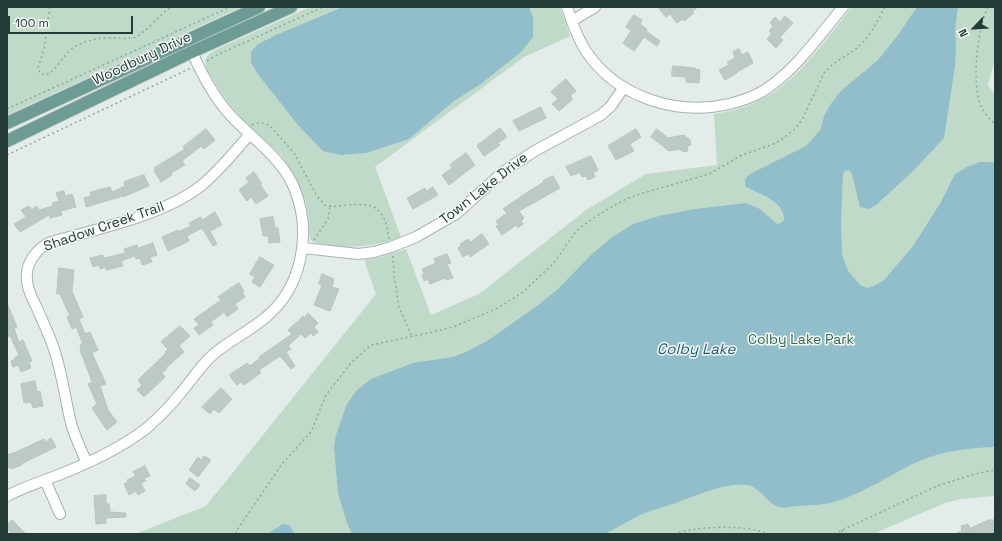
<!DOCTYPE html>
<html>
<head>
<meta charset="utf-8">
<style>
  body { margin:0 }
  #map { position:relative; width:1002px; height:541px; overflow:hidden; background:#e4ece9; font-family:"Space Grotesk",sans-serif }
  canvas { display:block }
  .frame { position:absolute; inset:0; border:8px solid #253b37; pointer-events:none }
  .north { position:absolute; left:954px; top:8px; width:40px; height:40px; -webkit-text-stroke:3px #f4f9f7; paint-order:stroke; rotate:245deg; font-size:11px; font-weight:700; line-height:16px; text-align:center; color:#253b37 }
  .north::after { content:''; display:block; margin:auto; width:14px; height:18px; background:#253b37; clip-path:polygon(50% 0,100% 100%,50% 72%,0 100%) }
  .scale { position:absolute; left:8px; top:16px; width:125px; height:18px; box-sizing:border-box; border:2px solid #253b37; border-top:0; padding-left:5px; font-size:12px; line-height:14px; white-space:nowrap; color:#253b37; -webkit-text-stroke:3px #f4f9f7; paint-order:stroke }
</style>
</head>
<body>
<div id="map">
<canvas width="1002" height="541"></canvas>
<div class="frame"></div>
<div class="north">N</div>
<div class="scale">100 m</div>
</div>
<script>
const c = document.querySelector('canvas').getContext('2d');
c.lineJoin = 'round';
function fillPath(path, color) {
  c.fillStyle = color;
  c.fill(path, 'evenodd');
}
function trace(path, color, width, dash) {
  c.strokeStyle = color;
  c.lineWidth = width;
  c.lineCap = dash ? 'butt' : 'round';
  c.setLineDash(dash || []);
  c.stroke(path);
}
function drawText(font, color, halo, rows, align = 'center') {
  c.font = font + ' "Space Grotesk",sans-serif';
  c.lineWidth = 3;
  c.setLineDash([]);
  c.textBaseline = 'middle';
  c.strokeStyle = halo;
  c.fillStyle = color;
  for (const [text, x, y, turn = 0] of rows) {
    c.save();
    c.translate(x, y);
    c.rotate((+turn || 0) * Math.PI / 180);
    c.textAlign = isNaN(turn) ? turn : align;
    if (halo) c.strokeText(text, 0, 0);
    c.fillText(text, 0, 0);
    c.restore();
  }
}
fillPath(new Path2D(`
  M7,7H241L7,115Z
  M310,7H560L570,36L524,57L375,167L401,237C374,246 356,249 327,245C321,244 315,244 310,239L308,212L305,200L296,178L282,156L245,122L225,99L207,70L205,61L207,56L213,51Z
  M852,7H995V59L988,85L995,94V496L961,499L945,503L873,534H135L206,506L376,294L364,260L381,257L406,249L431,315L479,294L586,210L646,174L717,165L714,114C725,112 736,110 747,106C794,89 822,43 852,7Z`), '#bfdac9');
fillPath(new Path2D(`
  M343,7H529L533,17V37L521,52L482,83L454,101L409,139L366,153L341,155L323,151L298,125L257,73L251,62V52L258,44L276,35Z
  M917,7H958L955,31L956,48L955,66L944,138L913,171L876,205L869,209L860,207L852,174L849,170L845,171L843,174L841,221L842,254L848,271L860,285L867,288L874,286L884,280L913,246L941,202L955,174L967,167L980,162H995V447C965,448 934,452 907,467C884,479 850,500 825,504C813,506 801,505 788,507C786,508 782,508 779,507C767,503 760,487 747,485C726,483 705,492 686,499C671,505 655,509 640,515C628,521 617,528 605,534H352L347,523L338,493L334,447L336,435L347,404L357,390L371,379L413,363L453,357L466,352L487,341L537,306L558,289L591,255L611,238L633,224L659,216L695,209L746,203L760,209L777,224L781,223L784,220C785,201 759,194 746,187C744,181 745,178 750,174L806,146L821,129L824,116L830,105L841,91L878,60L898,35Z
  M283,524L289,525L295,534H267Z`), '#92becb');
const building = new Path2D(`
  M658,7H698L692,12L694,13L684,21L682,19L677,23L670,14L666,17Z
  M634,15L642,20L640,24L647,29L646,31L660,41L657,46L644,37L634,51L623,43L631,31L626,27Z
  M785,16L793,23L780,37L783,40L776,48L767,39L772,33L769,31L773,26L770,23L775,17L780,22Z
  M739,49L742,55L748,52L753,63L737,72V73L725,80L719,70L729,65L727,62L735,58L733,52Z
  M673,66L695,68V69L700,70L699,83L686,82V77L672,76Z
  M566,79L576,91L570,96L573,99L559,111L552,104L558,99L551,92Z
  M541,107L546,118L519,131L513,121Z
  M500,128L507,137L498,143L500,145L484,156L477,146Z
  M206,129L215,140L204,149L201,146L182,161L185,165L171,173L172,175L161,182L154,171L156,170L154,168L185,149L183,147Z
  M636,129L641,137L630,144L634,151L616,160L608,146Z
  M657,129L668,138L684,135L690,140L691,145L687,146L688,151L683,152L680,149L669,151L651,137Z
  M466,153L475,165L449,185L442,175L452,168L450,165Z
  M591,156L598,170L593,173L595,177L588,180L586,176L582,177L580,172L571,176L566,167Z
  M254,172L262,184H260L268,196L256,204L251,197L247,201L239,190L249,182L246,178Z
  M144,175L149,186L123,197V196L86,207L84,198L91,196L90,192L110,187L112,192L125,186L124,182Z
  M553,176L560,188L519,211L524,218L521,221L523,224L518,228L516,225L502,235L496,226L499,225L496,221L507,213L503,209L526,193L544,182L543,181Z
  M433,187L438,195L413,209L407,198L425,188L426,191Z
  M64,191L65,196L72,194L76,207L61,211L62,215L50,218L49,215L20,232L14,224L26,217L21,210L29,206L31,210L37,206L39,210L53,206L52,203L59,201L56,193Z
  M215,212L222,225L210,231L217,244L213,246L202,228L187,236L189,241L168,251L162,237L178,230V232L191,226L189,223L201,217L202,220Z
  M273,217L275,228H278L280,242L269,243L268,236H263L260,219Z
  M482,234L489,244L470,257L468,254L463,257L458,248L461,246L460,244L468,239L470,242Z
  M153,243L157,255L150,257L152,262L142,265L140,258L136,259L135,256L121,261L123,266L106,270V267L100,269L99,265L93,267L90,258L103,255L104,258L126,253L124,249L137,245L138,248Z
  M447,254L451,263L447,264L453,278L446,280L445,278L430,284L427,279L424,281L422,275L424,273L422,269L436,263L434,259Z
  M260,257L274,265L260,287L252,282L255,277L250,274Z
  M59,268L74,270L72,291L83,317L79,319L85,334L90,332L98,350L92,353L106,384L100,386L108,410L117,422L107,430L92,408L97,404L88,384L92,382L80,350L81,349L80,344H83L76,327L72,329L67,317L70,316L60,294H57Z
  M322,274L334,279L332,287L339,289L330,311L314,305L322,285L319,284Z
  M239,283L244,291L242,292L245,297L235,304L238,309L227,317L224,312L211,322L213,325L199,335L194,328L199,325L194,319L221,300L218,297Z
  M7,303L17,327L14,328L19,342L23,340L32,361L29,362L31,368L21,372L18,365L13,367L11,361L15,359V357L19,355L10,336L7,337Z
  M308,313L318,323L314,327L318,332L313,336L311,333L305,338L301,334L288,346L291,349L286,352L295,366L291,369L280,356L259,370L261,373L244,385L241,382L237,385L229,375L247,363L250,366L260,358L259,357L292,334L288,330L298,321L299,323L300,322L299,320L303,316L304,318Z
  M180,326L190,336L179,346L184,352L166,368L167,369L162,373L165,377L144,397L137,390L142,385L138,380L166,353L165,352L168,349L161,342Z
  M35,381L37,392L40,391L43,406L33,408L31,402L24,403L21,384Z
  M221,388L232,399L219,413L214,409L210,414L202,407Z
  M51,438L56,447L21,464L22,465L11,469L10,467L7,468V455L16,452L44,439L45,442Z
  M204,456L211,460L198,477L189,470L198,457L201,460Z
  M145,466L150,476L144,478L146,481L141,483L145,491L138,495L136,491L129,495L124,484L128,482L127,480L136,476L133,472Z
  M190,478L200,485L195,491L186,484Z
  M106,495V504H109L110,512L126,513V517L106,518V523L96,524L94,496Z
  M12,520L26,534H12L7,529V525Z
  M989,520H995V534H955L962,531L961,526L968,524L970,528Z`);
fillPath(building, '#bcc9c5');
trace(building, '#b7c5c0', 1);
const minor = new Path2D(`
  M567,7C572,23 578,40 588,54C619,98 678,116 729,104C741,101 753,97 763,91C796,70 818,37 843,7
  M572,21L595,7
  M303,248L358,254L374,252L391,247L416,237L456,214L503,172L533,152L601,115L611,106L624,87
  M87,463C81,450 75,437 71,423C65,398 62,373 54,349C49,334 42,320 36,306C32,298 27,289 27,280C25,263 37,248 51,242C97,229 165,215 202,185C220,170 235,151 250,134
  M45,480L60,514
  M7,496C20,489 32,485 45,480C81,467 117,451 147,428C158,418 169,408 178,396C191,382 200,365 215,353C231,340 249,331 265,318C302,288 312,234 295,190C284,161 258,143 236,121C216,102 203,77 192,52`);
const major = new Path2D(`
  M7,123L259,7
  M7,141L183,56L291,7`);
trace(minor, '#a7b3b0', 12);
trace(major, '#c2c8c7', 14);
trace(new Path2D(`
  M50,7L44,49L38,68L40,73L45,75C56,72 63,55 73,48C84,41 96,38 108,38C117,38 125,39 133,38C144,35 160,14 171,7
  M988,7C977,31 972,79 980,104C983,112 989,118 995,124
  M207,61L217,55L323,7
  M7,109L230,7
  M252,125C259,122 265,122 271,127L294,153L317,196L325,205C332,207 340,206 347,205C377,202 385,209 389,239
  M7,155L191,68
  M314,240L328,219L330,206
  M393,256L394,275L399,307L412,337
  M842,530L843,534
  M236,534L237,530L282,464L311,432L326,395L351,363L371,345L433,332L453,327L498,308L523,292L540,276L554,263L574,234L581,227L601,213L626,199L640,194L709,174L742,155L771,145L781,140L796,128L803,118L824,73L833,64L856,49L865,40L873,29L885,7
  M674,534C697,526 746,524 768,534
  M834,534L937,486L975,474L995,470`), '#88aca3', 1.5, [2, 3]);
trace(minor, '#fff', 10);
trace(major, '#6d9c94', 12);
drawText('14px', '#253b37', '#f4f9f7', [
  ["Woodbury Drive",142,59,-25],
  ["Town Lake Drive",484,189,-38],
  ["Shadow Creek Trail",104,227,-19]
]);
drawText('14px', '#346e4f', '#f4f9f7', [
  ["Colby Lake Park",801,340]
]);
drawText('italic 15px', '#265f71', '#f4f9f7', [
  ["Colby Lake",696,350]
]);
</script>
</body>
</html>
